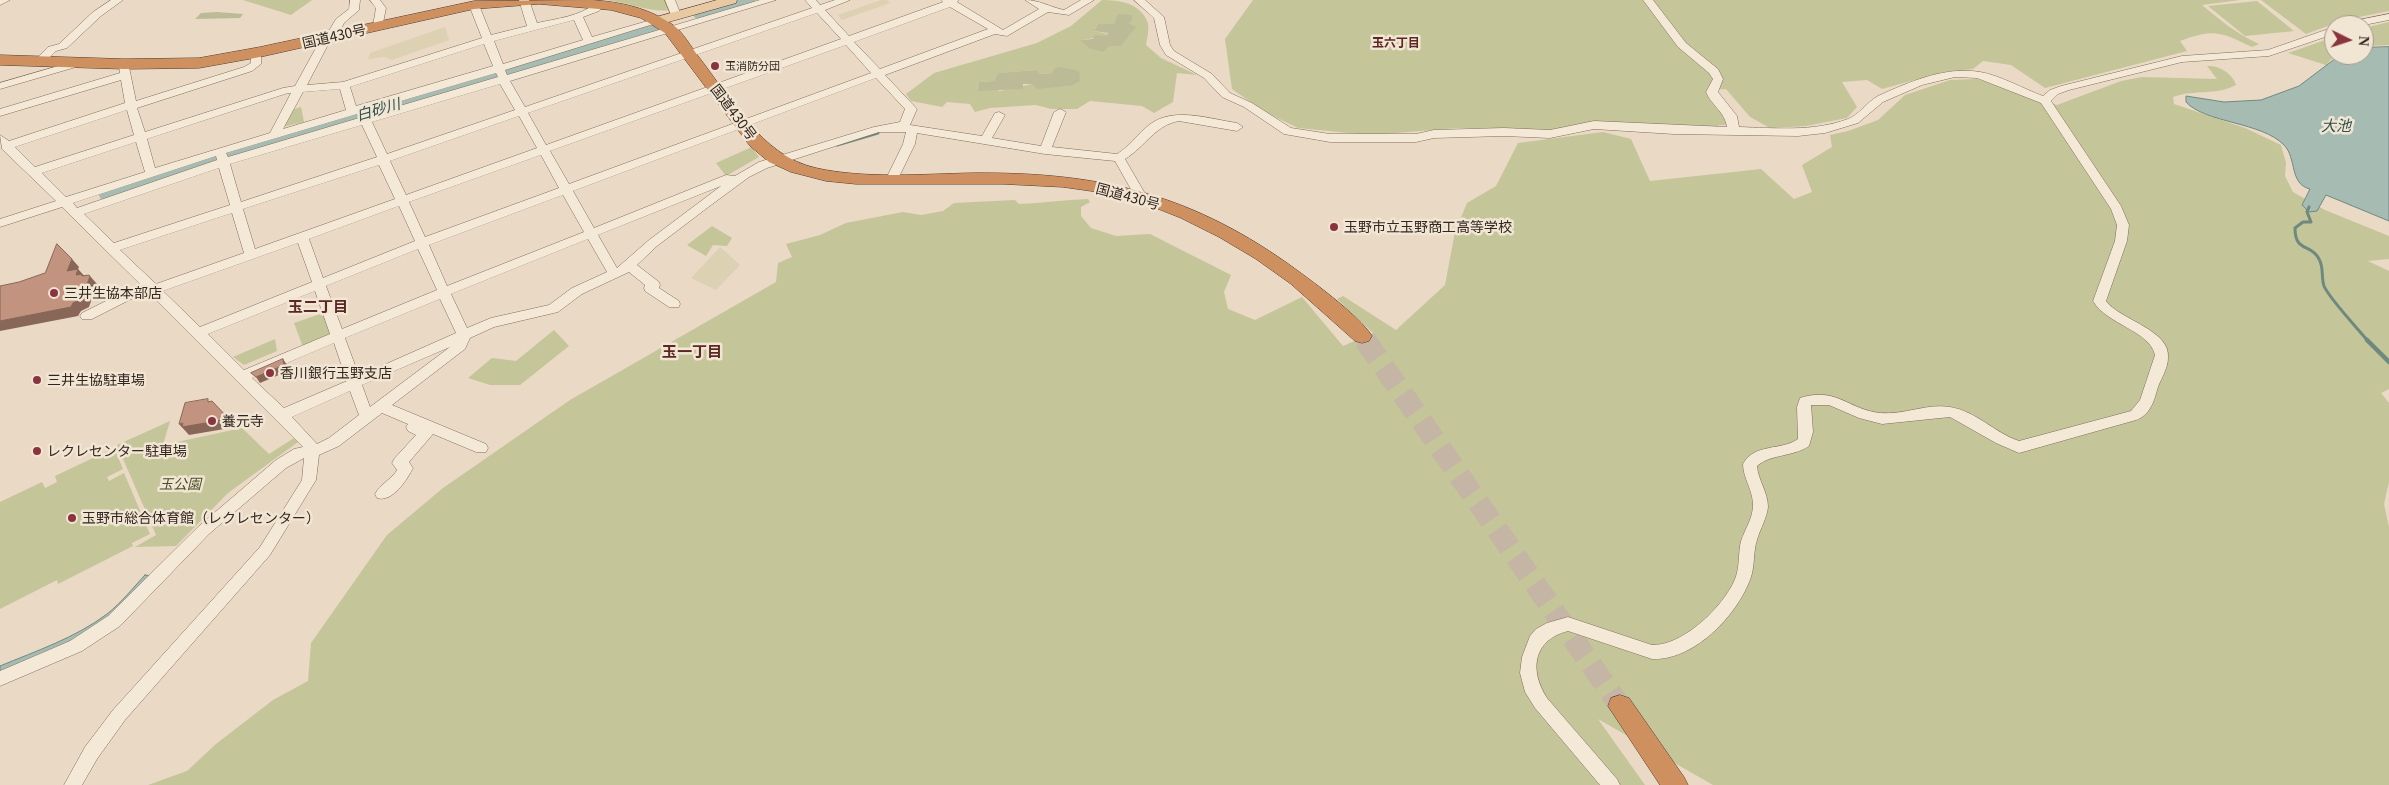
<!DOCTYPE html>
<html>
<head>
<meta charset="utf-8">
<style>
  body { margin:0 }
  #map { position:relative; width:2389px; height:785px; overflow:hidden; background:#e9d9c5; font-family:Georgia,serif }
  canvas { display:block }
  .north { position:absolute; left:2324px; top:15px; width:50px; height:50px; box-sizing:border-box; background:#f1e5d3; border:1px solid #a5998b; border-radius:50%; rotate:94deg; font-size:14px; font-weight:700; line-height:20px; text-align:center; color:#33261f }
  .north::after { content:''; display:block; margin:auto; width:18px; height:22px; background:#89343f; clip-path:polygon(50% 0,100% 100%,50% 72%,0 100%) }
</style>
</head>
<body>
<div id="map">
<canvas width="2389" height="785"></canvas>
<div class="north">N</div>
</div>
<script>
const c = document.querySelector('canvas').getContext('2d');
c.lineJoin = 'round';
function fillPath(path, color) {
  c.fillStyle = color;
  c.fill(path, 'evenodd');
}
function trace(path, color, width, dash) {
  c.strokeStyle = color;
  c.lineWidth = width;
  c.lineCap = dash ? 'butt' : 'round';
  c.setLineDash(dash || []);
  c.stroke(path);
}
function drawText(font, color, halo, rows, align = 'center') {
  c.font = font + ' Georgia,"Noto Sans JP",serif';
  c.lineWidth = 5;
  c.setLineDash([]);
  c.textBaseline = 'middle';
  c.strokeStyle = halo;
  c.fillStyle = color;
  for (const [text, x, y, turn = 0] of rows) {
    c.save();
    c.translate(x, y);
    c.rotate((+turn || 0) * Math.PI / 180);
    c.textAlign = isNaN(turn) ? turn : align;
    if (halo) c.strokeText(text, 0, 0);
    c.fillText(text, 0, 0);
    c.restore();
  }
}
fillPath(new Path2D(`
  M881,0H887L890,3L842,20L838,15Z
  M445,27L449,40L392,60L384,57L368,59L370,53Z
  M720,247L740,265L716,290L691,278Z`), '#ddd1b3');
fillPath(new Path2D(`
  M243,0H312L291,15Z
  M606,0H667L671,10C649,13 628,2 606,0Z
  M1102,0C1119,0 1140,3 1147,21C1150,27 1147,39 1146,45L1161,58L1197,75L1177,73L1173,102L1154,113L1142,106L1090,101L1077,109H1051L1036,105L990,108L975,112L970,104L947,102L942,107L911,101L906,94L934,73L1037,43L1071,26ZM1132,15L1127,23L1135,27L1121,46H1109L1081,40L1107,36L1108,34L1094,31L1098,24H1114ZM1036,70L1039,74L1052,73L1032,84L1000,91L994,89L977,90L979,82L994,81L998,73Z
  M1253,0H2240L2202,5C2220,20 2237,34 2259,44L2252,47C2221,32 2214,28 2180,41L2187,51L2045,88L2011,65L1983,61L1973,69L1943,72L1882,89L1867,80L1842,82L1857,107L1847,118L1806,126L1770,128L1750,117L1726,89L1709,90L1727,116L1729,125H1719L1717,130L1589,122L1555,131L1459,128L1370,135L1298,128L1265,112L1232,89L1225,39Z
  M2261,0H2389V11L2344,20L2306,34Z
  M2257,1L2294,31L2245,36L2208,6Z
  M2389,22V45L2364,46V28Z
  M2334,37L2335,55L2326,65L2288,53Z
  M2207,66C2219,65 2233,74 2236,85C2216,96 2194,89 2173,97L2174,104L2245,128L2281,145L2286,163L2285,176L2293,192L2325,210L2389,236V259L2368,261L2389,271V389L2381,393L2389,403V482L2384,504L2389,527V785H1713L1598,719L1645,785H148L187,771L216,744L273,700L308,681L311,643L387,535L443,488L570,400L776,282L778,263L792,257L786,244L820,235L846,223L903,212L921,215L943,211L954,203L1015,200L1019,204C1042,203 1065,200 1088,199L1090,202L1081,207V216L1091,228L1116,236L1150,234L1231,275L1224,292L1228,309L1255,320L1302,297L1343,346L1373,333L1337,299L1343,296L1396,330L1445,285L1455,232L1467,203L1496,186L1518,143L1603,132L1631,139L1650,181L1761,169L1794,199L1812,192L1802,165L1832,147L1830,135L1848,131L1878,120L1905,95L1950,80L1977,79L2057,105L2121,81L2142,77L2217,79Z
  M301,107L304,122L282,127L291,110Z
  M752,147L759,157L726,176L716,163Z
  M712,226L732,238L727,246L713,245L706,256L687,245Z
  M323,313L331,336L303,347L294,323Z
  M554,330L569,346L520,385H490L468,378L492,358L516,361Z
  M275,339L277,351L244,365L233,357Z
  M170,421L163,445L242,428L269,454L294,438L298,442L228,493L176,546L135,547L156,535L117,445Z
  M114,448L123,469L107,477L109,481L124,473L150,534L132,543L133,546L58,584L57,580L0,609V502L42,482L45,488L57,482L55,476Z`), '#c5c59a');
fillPath(new Path2D(`
  M217,12L243,14L240,18L195,19L201,13Z
  M1118,14L1132,15V21L1128,23L1136,27L1121,46H1109L1103,52L1089,48L1080,40L1093,39L1095,35L1107,36L1108,33L1094,31L1098,24H1114Z
  M1060,67L1079,71L1080,81L1073,85L1038,89L1032,84H1023V89L977,91L979,82L994,81L998,73L1036,70L1040,74L1052,73L1055,68Z`), '#bbbb98');
const water = new Path2D(`
  M2389,47V221L2326,195L2317,211L2309,212L2302,205L2310,189C2289,184 2297,158 2284,145C2262,122 2205,123 2186,102V96L2224,102L2261,100L2299,86L2340,55H2364V48Z
  M145,575L151,576L113,615L81,637L0,672V666C36,651 75,638 107,614C121,603 133,588 145,575Z`);
fillPath(water, '#a6bcb3');
trace(water, '#6e897f', 1);
trace(new Path2D(`
  M837,145L878,133
  M2309,207L2307,212L2311,222H2303L2295,228C2295,253 2311,243 2319,259C2324,267 2321,278 2324,286C2329,298 2358,329 2368,341`), '#6e897f', 3);
trace(new Path2D(`
  M2367,340L2389,362`), '#6e897f', 4.5);
fillPath(new Path2D(`
  M730,0H756L754,4L701,19L695,18L693,14L695,10Z
  M650,25L656,26L659,30L656,34L317,134L115,199L108,200L101,199L98,194L101,189L304,125Z`), '#a6bcb3');
trace(new Path2D(`
  M1362,336L1366,341`), '#c5b5a4', 17, [17, 9]);
trace(new Path2D(`
  M1365,340L1620,706`), '#c5b5a4', 22, [22, 11]);
const minor = new Path2D(`
  M0,0H10L0,5Z
  M111,0H123L101,16L67,48L56,51L44,63H36V59L48,47L59,44L93,12Z
  M350,0H360L359,10L344,23L336,38L331,39L307,85L343,82L482,38L469,5L474,2L479,5L491,35L527,26L519,0H529L537,23C555,19 582,16 595,3H603L604,5L599,11L583,17L592,37L658,18L663,21L505,70L507,75L760,0H776L510,81L525,107L812,8L805,0H816L820,5L835,0H850L825,10L849,36L943,2L941,0H959L957,2L1003,30L1039,9L1025,0C1039,0 1050,7 1064,10L1081,0H1094L1069,15L1048,12L1007,36L995,34L885,75L917,109L910,125L982,136L995,113L999,112L1005,115L992,138L1041,146L1054,112L1060,109L1066,112L1052,147L1117,154C1130,146 1138,134 1149,125C1173,106 1210,119 1237,123L1243,127L1237,131L1179,121C1155,125 1145,147 1125,159L1147,197L1141,201L1137,200L1115,161L1045,154L917,133L915,144L898,179L896,182H888L886,179L903,144L906,132H879L767,168L749,177L711,205L657,246L637,265L659,282L660,285L659,288L679,301L680,304L679,307H669L645,291L644,288L645,285L629,272L582,294L558,312L494,327L470,338L465,349L392,405L486,444L488,448L486,452H476L433,434L409,462L413,468C407,480 392,503 377,498L375,494C380,484 392,479 397,470L392,463L394,459L416,435L408,431L406,427L408,424L382,413L339,446L319,455L316,480L270,555L125,720L97,759L82,785H64L85,747L113,710L260,547L302,480L304,458L286,468L209,534L120,626L82,651L0,686V671L70,641L108,616L199,526L276,460L294,449L303,447L147,291L92,319H82L80,316L82,313L140,284L62,207L0,227V219L56,201L2,149L0,135L9,141L125,103L121,80L0,116V109L120,73L119,67L124,64L129,67L136,101L244,67L251,63V53L256,50L261,53V64L252,71L137,108L145,132L283,88L295,86L323,35L327,34L336,19L349,9ZM950,7L988,29L880,69L854,42ZM817,13L841,39L546,145L528,113ZM574,20L583,40L503,64L494,41ZM484,44L493,66L356,106L350,87ZM846,45L871,73L569,184L550,151ZM496,73L498,77L369,115L367,111ZM876,78L905,109L900,122L874,127L759,162L735,176L726,175L594,228L573,191ZM500,84L515,110L387,154L372,122ZM340,89L346,110L283,129L303,92ZM288,93H291L270,133L155,168L147,139ZM127,110L134,135L35,167L15,147ZM357,114L359,118L228,157L226,153ZM519,116L537,148L406,195L390,161ZM362,125L377,157L241,202L230,164ZM136,142L145,172L66,197L42,173ZM541,155L559,188L425,237L409,202ZM216,156L217,160L77,208L73,203ZM379,165L395,199L255,249L243,209ZM219,168L230,205L114,243L84,214ZM721,186L649,240L617,268L598,235ZM563,195L584,232L447,286L429,245ZM399,206L415,241L323,278L309,239ZM232,213L244,253L156,284L120,250ZM588,239L607,272L572,288L549,305L491,318L467,328L451,294ZM298,243L312,282L200,327L163,291ZM418,249L437,290L342,329L326,286ZM315,291L330,334L244,370L208,334ZM440,299L456,333L359,376L345,338ZM334,343L347,381L284,408L252,378ZM450,347L370,407L362,385ZM350,391L359,415L329,438L317,444L292,417Z
  M370,0H380L386,8L382,28L378,29L373,26L376,8Z
  M665,0H675L681,15L680,17H672Z
  M1134,0H1145L1164,17L1170,45L1174,51L1212,74L1230,93L1252,103L1291,128L1330,134H1416L1434,130L1504,128L1550,130L1594,121L1727,127C1725,112 1712,106 1706,92L1713,79L1709,73L1678,47L1643,0H1653L1686,43L1718,69L1723,79L1718,92L1737,116L1739,127C1775,128 1813,132 1848,119C1859,115 1867,102 1878,96C1909,82 1945,66 1980,72C1999,75 2024,89 2043,96L2050,90L2061,86L2182,56L2268,50L2334,27V34L2269,56L2182,62L2069,90L2058,94L2051,101L2121,206L2129,225L2127,241L2106,301C2120,320 2171,330 2168,358C2168,369 2160,380 2157,390C2154,402 2149,416 2136,420L2019,453L1996,443L1950,417L1882,424L1859,418L1829,405H1811L1813,432L1809,446C1793,457 1770,454 1757,466C1758,480 1768,492 1768,507C1767,518 1760,529 1757,540C1753,552 1755,565 1751,577C1738,615 1694,661 1652,659L1568,631C1533,640 1529,670 1547,698L1617,779L1620,785H1600L1535,708L1525,692L1520,673L1522,657L1530,636L1536,629L1547,623L1568,617L1652,645C1683,646 1724,606 1735,579C1740,567 1738,553 1741,541C1745,529 1753,518 1753,505C1753,490 1743,478 1743,464C1754,443 1781,451 1798,439L1797,407L1800,398C1837,386 1848,410 1881,413C1904,415 1928,403 1950,407C1976,411 1995,433 2019,441L2131,411L2140,400L2155,355C2149,330 2107,325 2093,301L2115,241L2117,225L2111,209L2041,103L1977,78L1955,77L1922,85L1883,102L1858,123L1825,133L1798,136L1674,134L1594,129L1550,138L1504,136L1434,138L1416,142H1330L1284,134L1244,107L1222,97L1204,78L1166,55L1160,45L1154,18Z
  M2389,14V20L2364,25H2343L2348,22Z
  M79,60L83,61V65L0,89V83Z`);
const major = new Path2D(`
  M717,0H737L736,3L658,25L651,21L653,18Z`);
const highway = new Path2D(`
  M592,0C621,2 649,8 673,25C683,32 691,47 698,56C731,98 761,156 816,168C865,179 923,174 973,173C1095,172 1186,192 1287,263C1308,278 1359,315 1372,336L1369,341L1362,343L1355,341L1291,284L1256,259L1219,237L1181,218L1141,202L1105,193L1063,187L1003,184H856L826,181L791,172L769,162L750,146L665,33L641,18L611,10L539,4L474,9L260,57L199,68L124,69L0,65V55L124,59L199,58L260,47L474,1Z
  M1620,695L1629,698L1684,777L1688,785H1660L1608,706L1611,698Z`);
trace(minor, '#816c5d', 1);
trace(major, '#503b31', 1);
trace(highway, '#503b31', 1);
fillPath(minor, '#f4e8d7');
fillPath(major, '#e8c9a1');
fillPath(highway, '#ce905f');
fillPath(new Path2D(`
  M72,259L79,267L78,269L88,280L90,276L97,284L89,307L81,311L78,316L0,331V321L67,271Z
  M283,359L287,365L288,371L260,383L256,377Z
  M229,419L236,427L189,435L179,424Z`), '#886759');
const building = new Path2D(`
  M57,244L72,259L67,271L78,269L76,275L82,274V276L89,275L90,276L82,299L73,303L71,307L0,321V286L19,282L45,273Z
  M283,359L284,365L256,377L251,373Z
  M208,399V402L212,401L229,419L182,427L183,423L179,424L185,403Z`);
fillPath(building, '#c2937f');
trace(building, '#886759', 1);
for (const [x, y, r, color] of [
  [715,66,5,"#89343f"],
  [1334,227,5,"#89343f"],
  [54,293,5,"#89343f"],
  [270,373,5,"#89343f"],
  [37,380,5,"#89343f"],
  [212,421,5,"#89343f"],
  [37,451,5,"#89343f"],
  [72,518,5,"#89343f"]
]) {
  const dot = new Path2D();
  dot.arc(x, y, r, 0, 2 * Math.PI);
  c.fillStyle = color;
  c.fill(dot);
  trace(dot, '#f1e5d3', 2);
}
drawText('11px', '#33261f', '#f1e5d3', [
  ["玉消防分団",725,66]
], 'left');
drawText('bold 12px', '#5b2824', '#f1e5d3', [
  ["玉六丁目",1396,42]
]);
drawText('14px', '#33261f', '#f1e5d3', [
  ["国道430号",334,36,-13],
  ["国道430号",734,112,53],
  ["国道430号",1128,196,15]
]);
drawText('14px', '#33261f', '#f1e5d3', [
  ["玉野市立玉野商工高等学校",1344,227],
  ["三井生協本部店",64,293],
  ["香川銀行玉野支店",280,373],
  ["三井生協駐車場",47,380],
  ["養元寺",222,421],
  ["レクレセンター駐車場",47,451],
  ["玉野市総合体育館（レクレセンター）",82,518]
], 'left');
drawText('italic 14px', '#484d28', '#f1e5d3', [
  ["玉公園",180,484]
]);
drawText('italic 15px', '#30514b', '#f1e5d3', [
  ["白砂川",378,109,-16],
  ["大池",2336,125]
]);
drawText('bold 15px', '#5b2824', '#f1e5d3', [
  ["玉二丁目",318,306],
  ["玉一丁目",692,351]
]);
</script>
</body>
</html>
